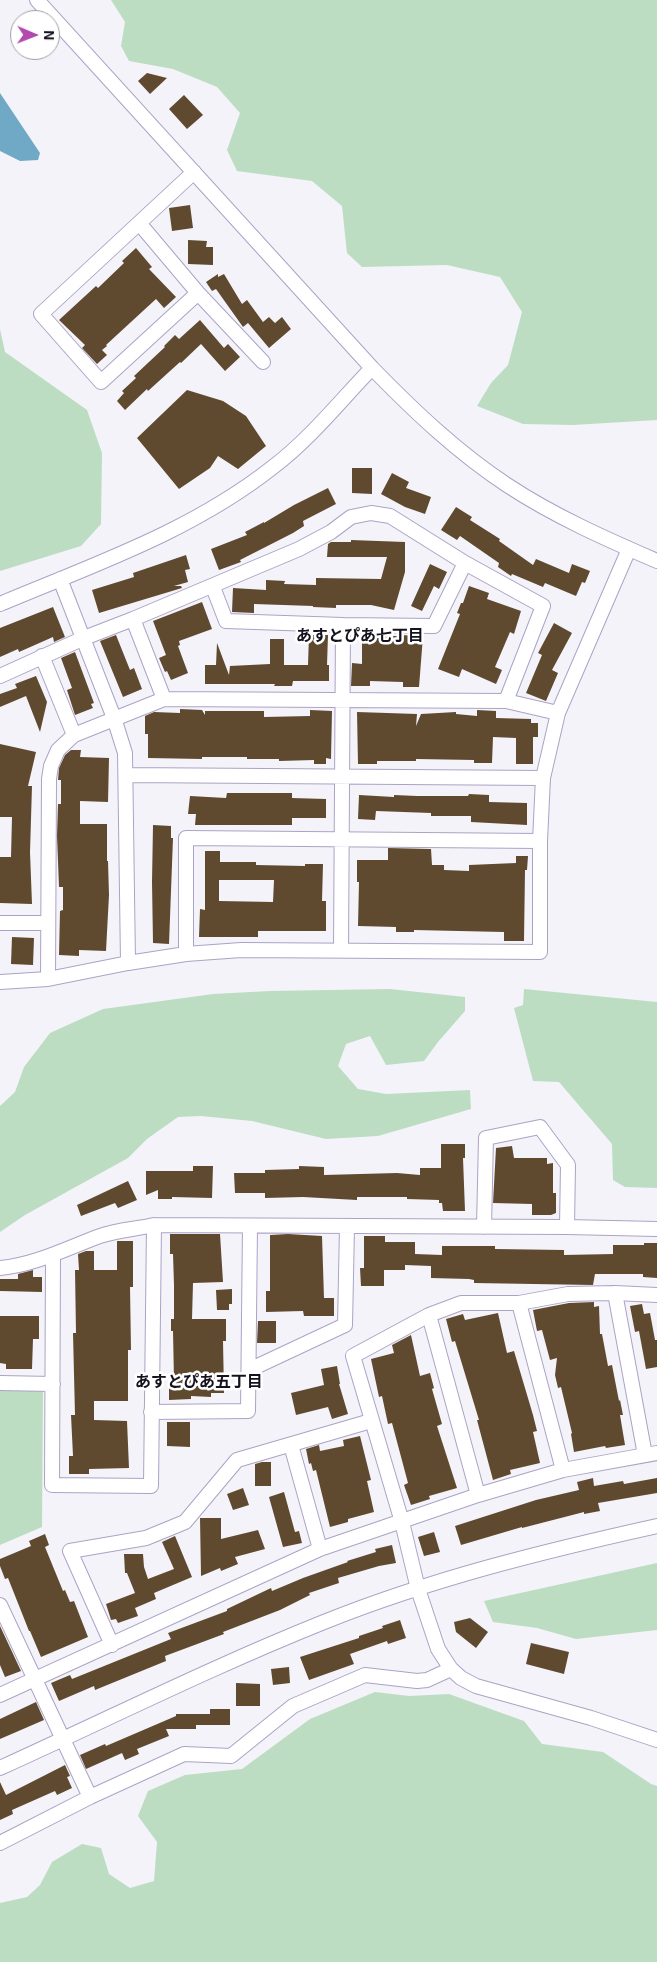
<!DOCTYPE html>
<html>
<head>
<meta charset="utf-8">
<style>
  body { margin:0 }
  #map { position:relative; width:657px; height:1962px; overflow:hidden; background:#f4f3fa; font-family:"Exo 2",sans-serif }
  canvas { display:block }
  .north { position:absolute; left:10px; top:10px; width:50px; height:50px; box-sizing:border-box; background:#fff; border:1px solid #a1a0a5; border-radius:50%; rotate:91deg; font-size:14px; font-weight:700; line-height:20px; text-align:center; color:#15121e }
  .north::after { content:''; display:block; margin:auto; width:18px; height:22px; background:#b24aad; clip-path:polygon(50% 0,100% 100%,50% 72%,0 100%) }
</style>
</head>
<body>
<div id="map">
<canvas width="657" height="1962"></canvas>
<div class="north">N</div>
</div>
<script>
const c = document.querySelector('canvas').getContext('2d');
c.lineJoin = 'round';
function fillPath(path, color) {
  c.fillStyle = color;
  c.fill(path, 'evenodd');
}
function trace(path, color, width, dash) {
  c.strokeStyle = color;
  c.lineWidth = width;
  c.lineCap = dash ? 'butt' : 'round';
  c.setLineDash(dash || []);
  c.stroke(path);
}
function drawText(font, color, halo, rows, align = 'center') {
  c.font = font + ' "Exo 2","Noto Sans JP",sans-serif';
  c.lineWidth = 5;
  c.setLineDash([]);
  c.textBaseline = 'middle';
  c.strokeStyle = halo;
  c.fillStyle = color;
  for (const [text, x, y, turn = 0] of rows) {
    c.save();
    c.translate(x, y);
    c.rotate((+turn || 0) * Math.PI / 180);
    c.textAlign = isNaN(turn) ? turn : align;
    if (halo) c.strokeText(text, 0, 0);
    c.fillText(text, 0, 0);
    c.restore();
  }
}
fillPath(new Path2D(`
  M111,0H657V420L573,425L523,424L477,406L491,383L508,365L522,312L500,277L447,265L362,267L347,253L342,206L312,181L237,171L227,150L240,113L217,87L173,69L129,61L121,46L125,22Z
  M0,329L5,352L87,410L102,453L101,524L81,546L0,571Z
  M390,989L465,997V1011L438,1042L424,1061L386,1065L370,1036L346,1044L338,1066L358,1089L386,1094L470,1090L471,1109L378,1136L326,1139L252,1121L201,1116L178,1117L147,1139L128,1158L25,1215L0,1232V1106L15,1092L24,1067L50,1033L103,1009L213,994L270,991Z
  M524,989L657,1002V1188L625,1187L613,1180L612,1144L559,1082L533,1081L514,1008L523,1005Z
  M0,1391H43L42,1527L0,1545Z
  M657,1563V1630L576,1639L537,1628L493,1622L484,1601Z
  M375,1692L409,1696L449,1694L524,1721L542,1744L603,1752L651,1784L657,1786V1962H0V1903L27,1897L40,1885L52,1862L82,1844L101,1848L109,1874L130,1888L154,1881L157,1842L138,1816L148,1791L185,1775L242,1769L310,1719Z`), '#bcddc2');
fillPath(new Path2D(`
  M0,93L40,153L38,160L20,161L0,151Z`), '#6fa9c6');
fillPath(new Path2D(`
  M147,73L167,78L150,94L138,81Z
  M184,95L203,115L187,129L169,109Z
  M190,205L193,228L172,231L169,208Z
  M188,240L207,241L206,247H213V265L188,264Z
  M136,248L152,267L149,269L176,297L164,308L156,299L106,345L107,346L102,350L107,355L97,364L82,348L85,345L59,320L96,286L98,288L124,263L122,261Z
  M218,274V277L224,274L242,304L247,300L263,322L269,317L275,323L282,317L291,329L269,348L248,323L243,327L216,289L212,291L206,282Z
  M200,320L224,348L228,344L240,357L225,371L201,344L181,363L180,362L148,391L147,389L125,410L117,401L124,393L122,391L136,378L134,376L165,347L164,346L175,335L179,339Z
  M187,390L223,401L246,416L266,446L238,469L218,456L210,468L179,489L137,438Z
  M352,468H372V494L352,493Z
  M392,473L409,482L406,488L431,497L425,514L405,507L381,494Z
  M328,488L336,504L303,521L304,526L293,533L240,560L241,562L219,570L211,549L247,535L245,532L264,522V523L294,505Z
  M456,507L472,517L470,520L500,539L499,541L533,565L536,559L569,573L572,564L590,571L585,583L582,582L576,596L545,583L543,587L512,574L511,576L498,567L499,563L460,536L457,540L441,530Z
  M351,540L405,542V572L394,610L371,605H336V608L313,607V606L254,604V613L232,612L233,588L266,590V580L285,581L284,584L316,585V578L381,579L387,557H327L328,544L331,542H351Z
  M186,555L190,569L185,570L188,582L174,586H181L182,588L99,613L92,590L134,577L133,573Z
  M430,564L447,572L439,589L434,586L422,611L411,606Z
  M469,586L489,593L487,599L521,611L514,634L510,632L495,667L502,670L496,684L462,669L459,677L438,669L460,614L457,613L461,603H463Z
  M202,602L212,629L179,641L180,645L178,646L188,673L171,680L167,671L165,672L159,658L166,655L153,621Z
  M53,607L65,637L54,642L53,637L19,652L18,649L0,657V628Z
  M554,623L572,633L552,670L558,673L546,701L526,693L542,655L538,653Z
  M116,635L130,670L134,668L142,689L123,697L100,641Z
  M309,635H328L327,665H329V681H293L292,686H274L275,684H205V665H216L217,643L229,675L230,666L270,664V639H284V665H308Z
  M400,635L423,636L419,687H403V682L370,681V686H351L352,663L362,664V636H399Z
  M75,652L94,703L91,704L93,708L75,715L67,690L72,688L61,658Z
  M36,676L47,702L40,732L26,696L0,707V694L17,688L15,684Z
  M180,709L202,710L205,715V711H264V717L310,716V710L332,711L331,759L326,758V764H314V760L279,761V759H247V757H202V759L148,758V734H145V716L154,712L180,713Z
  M477,710L496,711V718L531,719V723H538V737H533V764H516V738L493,737L492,763H474V760L416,759V761H377V764H358L357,712L417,714L416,726L421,714L456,712V714L477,716Z
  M0,744L36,752L28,786H32L30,852L32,904L0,903V857H11L12,817H0Z
  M71,750H81L80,757L109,758L108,802L80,801V824H107V861H108L109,895L106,951L79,950V956L59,955L60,911L63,910V887H59L57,836L58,804H61V780H58L59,768L65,755Z
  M227,793H292V798L326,799V818H292V825H195L196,814H188L190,796L226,798Z
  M469,794L489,795V802L527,803V825L471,822V816H431V813L376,811L375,820L358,819L359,795L394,797V795L417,796H468Z
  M153,825L171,826V838H173L169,944L153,943L152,882Z
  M388,848L431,849L432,865H444V870L469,871V865L516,863V856H528L527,870H525L524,941H504V932L414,930V932H396V927L358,926L359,882H357V860H388Z
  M205,851H220V862H256V865L305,866V864H323L322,901H326V931H258V937H199L200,909L205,910ZM219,880H274L273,902L219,901Z
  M12,937L34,938L33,965L11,964Z
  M441,1144H465V1158H463L465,1211H443L442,1203H439V1200L407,1199V1197H357V1200L303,1197L265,1198V1193H235L234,1173H265V1170L299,1169V1166L324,1167V1175L397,1173L420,1175V1168H441Z
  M512,1146L514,1158H547V1164L553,1163V1193H556V1213L551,1215H532V1204L493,1203L496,1148Z
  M193,1166H213L212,1198L172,1197V1199H158V1190L146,1195V1171H193Z
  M128,1181L137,1200L118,1208L115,1203L81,1216L77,1205Z
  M170,1234H220L223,1282L193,1283L192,1319H226V1341H223L224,1393H211V1397L191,1396V1399L169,1400V1381H174L173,1331H171V1319H174V1285L173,1254H170Z
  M288,1234L322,1236L324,1298H334V1316H304L303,1311L266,1312V1291H270V1235Z
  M364,1236H385V1242H415V1254L442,1255V1246H495V1249L564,1250V1255L613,1254V1245H644V1243H657V1278L643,1277V1274H595L593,1285L474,1283V1280L469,1279L431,1278V1266L405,1265V1270H384V1286H361L360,1268H364Z
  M117,1241H133V1287H130L131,1350H128V1401H94V1420L127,1421L129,1468L89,1469V1474H69V1456H73L71,1415H75L73,1333H76L75,1270H79L78,1254L86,1251H94V1270H117Z
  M33,1270V1277H42V1292L0,1291V1279H18V1274Z
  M232,1289V1304H229V1310H217L216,1290Z
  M594,1302V1307L599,1306L600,1334H602L608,1366L612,1365L619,1401L620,1400L623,1415H620L625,1445L606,1448L605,1446L574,1452L571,1434L572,1433L561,1387L558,1388L555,1375L557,1358L550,1360L542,1330L537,1331L533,1310L569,1303Z
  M642,1304L644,1314L650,1313L655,1340H657V1367L646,1369L639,1331L635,1332L630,1306Z
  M498,1313L507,1353L514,1351L533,1415L537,1431L533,1432L540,1463L510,1470L511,1474L493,1480L477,1420H479L455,1341L452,1342L446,1319L463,1314L465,1320Z
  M0,1316H39V1339H33L32,1369H6V1364L0,1363Z
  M258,1321H276V1343H257Z
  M411,1335L420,1376L430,1373L434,1388L432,1389L442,1424L437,1426L457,1488L429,1496L430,1499L411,1505L404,1485L408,1483L392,1423L388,1424L382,1396L379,1397L371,1359L394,1353L392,1345Z
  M337,1366L340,1384H339L348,1414L332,1419L328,1407L296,1415L291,1393L324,1385L321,1369Z
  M167,1422H190V1447L167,1446Z
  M360,1436L371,1480L367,1481L374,1512L348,1519V1522L330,1527L316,1470L313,1471L311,1463L309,1464L306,1449L319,1445L320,1451L344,1446L343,1440Z
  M262,1462H271V1486H255V1464Z
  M593,1478L594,1486L623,1481L624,1484L657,1478V1493L598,1503L600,1511L584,1514V1512L522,1528V1527L461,1545L455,1526L536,1500L579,1490L577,1482Z
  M243,1488L249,1505L233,1510L227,1494Z
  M284,1492L295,1532L299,1531L302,1543L283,1547L269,1497Z
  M200,1518H221V1539L258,1530L265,1549L235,1557L238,1564L221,1571L220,1568L201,1576Z
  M434,1532L440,1552L424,1556L418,1537Z
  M45,1534L49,1545L45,1547L63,1591L65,1590L70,1602L74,1601L88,1637L41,1657L30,1631H29L8,1578L5,1579L0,1566V1559L31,1546L29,1541Z
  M175,1536L192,1577L154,1593L156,1599L135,1608L138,1616L118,1623L116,1619L111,1620L106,1604L135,1593L127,1573H125L124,1554H143L144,1567L148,1579L174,1569L162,1542Z
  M392,1545L396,1563L379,1566L338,1578L339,1583L309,1593L310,1595L280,1610L223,1632L224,1634L165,1656L166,1661L95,1690L94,1686L59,1701L51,1683L70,1675L72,1679L171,1639L168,1633L227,1611V1609L271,1588L272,1591L303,1578L348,1562L347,1561L376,1552L375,1549Z
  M470,1618L488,1632L476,1648L456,1632L454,1622Z
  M400,1620L406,1638L388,1644L387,1641L350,1654L354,1664L309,1680L300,1657L359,1638V1636L383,1628L382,1626Z
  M0,1626L21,1671L5,1677L0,1665Z
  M531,1643L569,1652L564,1674L526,1664Z
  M289,1667L290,1683L273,1685L271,1669Z
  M236,1683L260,1684V1706H236Z
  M36,1702L44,1720L0,1739V1719Z
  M210,1709H230V1725H196V1729H166L169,1736L137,1749L139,1754L125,1760L122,1753L86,1769L80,1755L105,1744L106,1746L176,1716V1714H210Z
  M65,1765L70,1776L67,1777L72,1788L57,1795L55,1791L12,1810L13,1814L0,1820V1782L6,1795Z`), '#5f4a30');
const minor = new Path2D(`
  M37,0L372,368C414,411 457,452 507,485C554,516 606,539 657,561
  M194,172L41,314L101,382L198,293
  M139,223L198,293L263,362
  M60,579L114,718L125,753L128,963
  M213,587L226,621L343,625L434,626L465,563
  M0,604C95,564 192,531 273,467C310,439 340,401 372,368
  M42,656L74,735
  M0,676L84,638L133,619
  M164,699L133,619L299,549L331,532L351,517L371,513L390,516L465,563L543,606L506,701
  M126,775L543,778
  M0,923H48
  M341,950L343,625
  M186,954V838L540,841
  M48,979L49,779L51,766L58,750L74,735L164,699L506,701L558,713
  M0,982L48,979L128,963L186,954L241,950L540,952V841L543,778L558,713L629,549
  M484,1227L486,1138L540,1127L568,1165L567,1227
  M53,1255L52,1485L151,1486L154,1225
  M0,1268C35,1265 67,1248 100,1236C117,1230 137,1229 154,1225L567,1227L657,1229
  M615,1293L645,1455
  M657,1295L615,1293L568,1294L519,1303H461L429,1315L353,1356L402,1522L418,1589L438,1649L451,1669L461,1678L476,1686L591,1718L657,1740
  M519,1303L563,1470
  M429,1315L478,1495
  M249,1370L345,1325L347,1227
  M0,1383L53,1384
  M151,1412L248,1411L250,1226
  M291,1445L320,1549
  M0,1605L90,1797
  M112,1645L70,1551L146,1538L185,1522L237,1460L371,1421
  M0,1695L320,1549L478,1495L563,1470L657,1453
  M0,1768C108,1719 214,1666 324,1622C431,1579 544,1551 657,1526
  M0,1843L90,1797L184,1754L231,1756L293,1706L365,1675L417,1681L427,1680L451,1669`);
trace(minor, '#aba3c5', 16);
trace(minor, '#fff', 14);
drawText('bold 16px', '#15121e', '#fff', [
  ["あすとぴあ七丁目",360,636],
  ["あすとぴあ五丁目",199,1382]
]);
</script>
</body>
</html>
